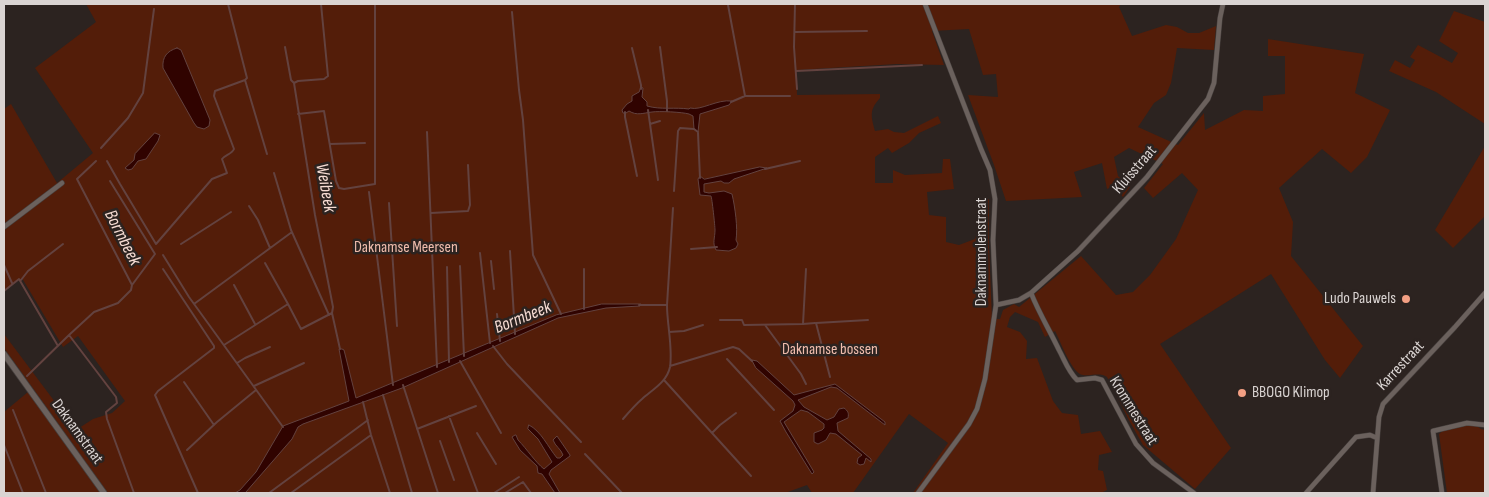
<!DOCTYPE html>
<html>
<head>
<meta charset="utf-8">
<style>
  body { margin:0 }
  #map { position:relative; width:1489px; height:497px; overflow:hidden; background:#2c2320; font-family:"Sofia Sans Condensed",sans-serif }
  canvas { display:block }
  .frame { position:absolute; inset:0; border:5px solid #dad4d2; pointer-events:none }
</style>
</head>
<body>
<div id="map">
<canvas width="1489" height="497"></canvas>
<div class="frame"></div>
</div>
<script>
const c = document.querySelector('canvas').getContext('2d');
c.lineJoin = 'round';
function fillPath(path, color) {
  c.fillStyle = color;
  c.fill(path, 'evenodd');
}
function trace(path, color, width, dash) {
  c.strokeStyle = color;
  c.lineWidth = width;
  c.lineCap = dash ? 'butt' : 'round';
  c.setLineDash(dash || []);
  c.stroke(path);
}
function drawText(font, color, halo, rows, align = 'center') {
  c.font = font + ' "Sofia Sans Condensed",sans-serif';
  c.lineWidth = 5;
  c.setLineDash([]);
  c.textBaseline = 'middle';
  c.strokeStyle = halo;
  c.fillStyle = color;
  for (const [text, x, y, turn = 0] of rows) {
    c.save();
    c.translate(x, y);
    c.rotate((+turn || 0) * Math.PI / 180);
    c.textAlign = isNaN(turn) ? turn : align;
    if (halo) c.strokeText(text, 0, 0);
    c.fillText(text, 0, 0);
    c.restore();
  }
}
fillPath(new Path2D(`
  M86,4H1121L1119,7L1132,36L1166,25L1177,27L1188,33H1199L1216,26L1214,50L1177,48L1171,83L1166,95L1154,103L1138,127L1178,145L1204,113L1205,130L1244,110L1263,111V96L1285,94V56H1268V39L1364,54L1355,93L1390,110L1367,157L1351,173L1322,149L1279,188L1293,222L1291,256L1363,346L1340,378L1325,360L1271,274L1160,344L1231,448L1195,489L1143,445L1130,422L1107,377C1100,372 1092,376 1083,375C1072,374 1061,342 1055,331L1045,337L1038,322L1015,312L1010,317L1007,327L1020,332L1027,341L1026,359L1037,358L1053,401L1062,413L1078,415L1081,434L1100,431L1112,452L1099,455L1098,470L1103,471L1107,490L1101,493H913L948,443L909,414L853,493H812L807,485L785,493H108L4,348V334L76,430L93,419L112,413L125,401L78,336L63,347L22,278L4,290V228L6,224L4,220V109L11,104L57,183L93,153L35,68L96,22ZM969,29L983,75L996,74L998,97L968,95L994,165L1006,201L1082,197L1074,172L1102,163L1107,189L1113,186L1123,197L1130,187L1118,176L1114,157L1129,148L1163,164L1144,188L1153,198L1182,173L1198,190L1176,239L1150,275L1133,292L1116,295L1081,256L1019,307L1014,304L1003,310L1000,319H992L989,247V199L978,200V229L975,239L959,245L946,242V217L929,215L927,192L954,189L950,159H943L942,173L905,175L893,170V183H875V157L888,148L892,153L909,143L919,133L941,123L938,116L904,133L894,132L888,129L875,131C871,116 869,110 880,98V94L797,95L796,70L897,64L944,65L932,31Z
  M1454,11L1485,22V124L1436,92L1389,71L1395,60L1410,68L1415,60L1410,57L1418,45L1452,63L1458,53L1439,41Z
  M1485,146V216L1453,248L1435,230Z
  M28,392L102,493H4V412Z
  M1469,425L1477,426L1481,429L1485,430V493H1447L1439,434L1445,429Z`), '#531d09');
const water = new Path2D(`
  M177,48L181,50L210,120L209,126L204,129L197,127L194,123L163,68C162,57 167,51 177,48Z
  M641,87L643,88L642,97L647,102V106C661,110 675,107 689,109L690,108C701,111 717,99 732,101L729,105L700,114L698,132L694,129L693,116L689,114C682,112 659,111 652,112C643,113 637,116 629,111L626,113H623L622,110L627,104L632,101V96L639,92Z
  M155,133L160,135L158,141L146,159L138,161L132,169L128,170L125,168L134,160L135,154Z
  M760,167L767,168L734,179L729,183H724L721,181L704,184V192L709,193L724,191L732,194C735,207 738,228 736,240L738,244L736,248L729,251L716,250C712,243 715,238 715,230C715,226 712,198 711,196L700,195L698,179L700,176L704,179Z
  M602,304H641L640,306L606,308L558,318L402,388L303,424L298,427L292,439L246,492L245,493H235L240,490L256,472L283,426L349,401L339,349H342L344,350L356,398L556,315Z
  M752,360L757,361L794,395L835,384L885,422V425L837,388L831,387L798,400L804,407L827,420L834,417L839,409L844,408C848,411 849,413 848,418L837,423L838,431L871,459V462L866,458L864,464L860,465L857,463L858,458L862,455L836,434L830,433L826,440L818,444L814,442V433L822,430L824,428V424L808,412L801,410L784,422L814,472L812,474L786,432L780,421L793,411L795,405L793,401L756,368Z
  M529,425C541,431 548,447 557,458H560L563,455C561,449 555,446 553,440L557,436L570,455V456L551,470L549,474L560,493H555L542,474L538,473L537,466L520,450L512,437L515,435H516L518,440C527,449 535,462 544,469L552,462L538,439L528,429Z`);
fillPath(water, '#300300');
trace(water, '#63423f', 1);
trace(new Path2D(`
  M321,4L328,76L324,79L298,81L294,83L315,215L333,307L332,313L340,349
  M795,4L794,47L797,89
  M728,5L745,96
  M512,12L519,90L523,120L533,255L561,314
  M795,32L867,31
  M285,47L291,80L294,83
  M660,47L667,101V111
  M632,48L641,85V89
  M796,71L922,65
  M245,80L267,154
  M731,102L745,96H790
  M648,110L658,180
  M625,112V117L637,176
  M298,114L324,111L336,181L339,188L344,189L375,184V5
  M650,124L660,121
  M427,132L437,367
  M698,133L700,178
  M330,144L365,143
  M101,148L128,118L143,93L154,9
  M107,161L120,184L156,244L212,179L227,173L222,159C225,155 232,154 234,149L214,96L215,91L245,80L247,78L228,4
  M765,169L800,161
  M274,173L291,230L329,315
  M110,181L155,254L132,285
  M674,191L678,131L680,128L694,129L698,132
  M369,192L393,385
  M389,203L397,326
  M249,206L258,220L270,248
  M431,213L468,211L470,205L468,165
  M181,244L231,212
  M691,249L717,247
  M510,251L515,334
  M480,253L490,343
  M163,255L189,297L283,427
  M491,261L494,289
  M265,263L288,304
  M4,265L12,283
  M460,266L464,356
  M447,267L449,362
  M163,269L214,346V348L158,391L155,395L198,493
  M806,269L803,324L815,323
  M21,280L28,271L63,244
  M234,285L255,324
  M4,291L19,279L58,346
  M194,304L292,232
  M639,305H667L673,208
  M584,309V269
  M497,314L500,341
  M720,320H742L744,325L803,324
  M765,325L801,374L806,384
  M669,332L684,331L703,325
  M69,335L94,312L118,303L131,290L132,285L77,179L96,161
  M224,345L288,304L301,329L332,313
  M493,346L507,364L581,442
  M727,359L774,410
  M460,361L501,433
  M237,363L245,358L270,347
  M670,366L733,347L739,349L752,361
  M27,376L69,335L116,397L117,403L106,412L107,419L134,493
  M830,377L816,323L868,320
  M664,380L751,476
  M184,382L214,425
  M403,385L438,493
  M254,386L304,363
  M383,395L412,493
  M363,402L371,435L390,493
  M13,410L46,493
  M449,416L478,493
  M623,419C629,412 635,405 642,399C652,390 667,382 670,367C673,348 667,325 667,305
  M417,429L476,406
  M713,432L720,425L736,413
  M477,433L496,464
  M440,441L454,480
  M4,445L23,493
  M187,450L217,422L256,390
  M585,454L622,493
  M269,493L368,420
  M291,493L371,435
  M494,493L519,477
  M505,493L523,482L531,493`), '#63423f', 2);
const minor = new Path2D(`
  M4,227L62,183
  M1031,293C1039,313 1050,331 1059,350C1065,361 1068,371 1077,380L1095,378L1102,380L1136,444L1153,463L1194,493
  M996,305L1019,300L1031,293L1078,251L1147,177L1208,99L1214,83L1220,18L1223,4
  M918,493L969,424L977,409L985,379L996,305L993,240L995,199L990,170L981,149L925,4
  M1306,493L1356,437L1370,435L1377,438
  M1373,493L1379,417L1383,404L1455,327L1485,293
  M1442,493L1433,431L1467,423L1485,425`);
const tertiary = new Path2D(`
  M4,354L104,493`);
trace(minor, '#47403e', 5.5);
trace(tertiary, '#47403e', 7);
trace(minor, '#6b615d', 4.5);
trace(tertiary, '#6b615d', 5.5);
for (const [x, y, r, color] of [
  [1406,299,5,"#f39f83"],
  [1242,393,5,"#f39f83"]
]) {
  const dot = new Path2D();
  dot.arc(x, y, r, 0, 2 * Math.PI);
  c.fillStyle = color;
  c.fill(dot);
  trace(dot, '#2c2320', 2);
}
drawText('16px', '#dad4d2', '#2c2320', [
  ["Kluisstraat",1135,170,-49],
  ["Daknammolenstraat",982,252,-90],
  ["Karrestraat",1401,366,-47],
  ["Krommestraat",1133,411,58],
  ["Daknamstraat",77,432,54]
]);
drawText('16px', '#f0bdad', '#2c2320', [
  ["Daknamse Meersen",406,248],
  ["Daknamse bossen",830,350]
]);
drawText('16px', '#dad4d2', '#2c2320', [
  ["Ludo Pauwels",1396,299],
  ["BBOGO Klimop",1252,393,"left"]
], 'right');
drawText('italic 18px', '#f6dcd3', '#2c2320', [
  ["Weibeek",325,188,80],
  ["Bormbeek",122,238,63],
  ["Bormbeek",523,318,-22]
]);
</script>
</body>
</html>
